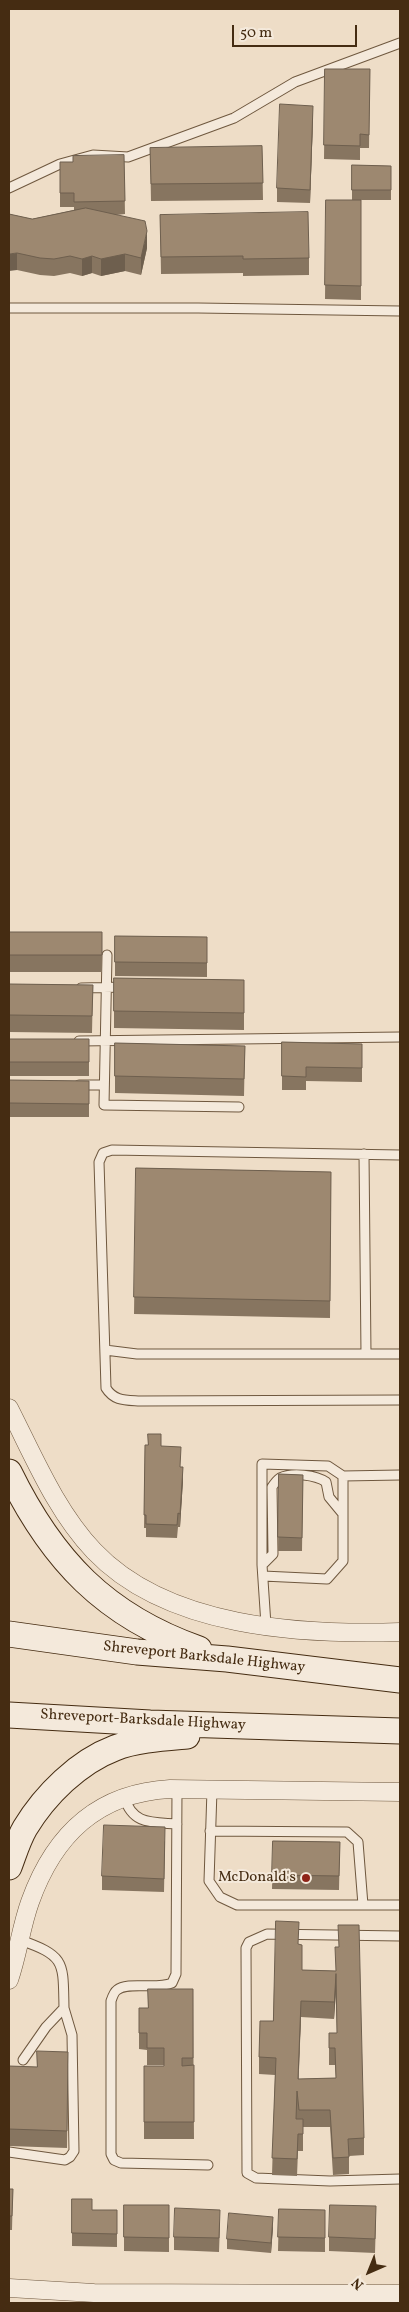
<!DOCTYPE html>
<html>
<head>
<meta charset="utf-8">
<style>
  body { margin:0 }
  #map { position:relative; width:409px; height:2312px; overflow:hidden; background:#eeddc7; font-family:Vollkorn,serif }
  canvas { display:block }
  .frame { position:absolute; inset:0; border:10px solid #452c12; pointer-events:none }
  .north { position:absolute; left:344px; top:2247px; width:50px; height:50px; -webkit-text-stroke:4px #f4e9db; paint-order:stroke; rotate:224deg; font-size:14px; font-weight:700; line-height:20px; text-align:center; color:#452c12 }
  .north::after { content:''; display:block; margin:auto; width:18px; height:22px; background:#452c12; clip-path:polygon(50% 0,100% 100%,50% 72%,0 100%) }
  .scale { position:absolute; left:232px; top:25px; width:125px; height:22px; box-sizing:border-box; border:2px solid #452c12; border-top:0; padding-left:6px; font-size:15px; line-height:18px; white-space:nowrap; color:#452c12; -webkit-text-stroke:4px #f4e9db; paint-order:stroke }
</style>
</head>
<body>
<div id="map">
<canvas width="409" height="2312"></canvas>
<div class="frame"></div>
<div class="north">N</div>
<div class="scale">50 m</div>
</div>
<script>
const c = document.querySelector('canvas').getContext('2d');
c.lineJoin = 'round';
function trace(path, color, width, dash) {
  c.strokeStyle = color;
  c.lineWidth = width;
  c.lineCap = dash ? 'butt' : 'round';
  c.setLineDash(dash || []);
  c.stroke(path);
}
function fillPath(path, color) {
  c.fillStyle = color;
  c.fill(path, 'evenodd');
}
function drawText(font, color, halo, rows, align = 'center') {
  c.font = font + ' Vollkorn,serif';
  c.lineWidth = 4;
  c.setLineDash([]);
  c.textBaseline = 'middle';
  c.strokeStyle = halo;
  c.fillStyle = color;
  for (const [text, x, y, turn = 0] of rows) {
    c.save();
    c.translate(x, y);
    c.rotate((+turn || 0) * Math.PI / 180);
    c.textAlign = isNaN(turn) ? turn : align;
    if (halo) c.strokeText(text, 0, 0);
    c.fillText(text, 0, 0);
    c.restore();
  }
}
const service = new Path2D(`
  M9,188L60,164L93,155L128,157L234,118L295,82L400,43
  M9,308H198L400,311
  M107,955L104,1105L239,1107
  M81,988L126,987
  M79,1041L400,1037
  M79,1085H104
  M364,1154L366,1354
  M400,1155L112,1150L103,1153L99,1162L106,1388C114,1401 125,1400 140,1401L400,1400
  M105,1350L137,1354H400
  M262,1565L273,1554L272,1487C274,1484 277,1480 280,1478C292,1472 316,1475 326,1482L329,1497L343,1514
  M263,1576L327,1579L343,1561V1476
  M266,1625L262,1565V1464L328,1466L343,1476L400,1475
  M177,1789L176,1974L172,1983C156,1990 128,1981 117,1990C114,1992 112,1998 111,2001V2154L114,2160L121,2163L208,2165
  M212,1790L209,1881L220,1897L237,1905H400
  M124,1797C133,1825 151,1822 177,1824
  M210,1831L347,1832L358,1842L363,1905
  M400,1936L267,1934L249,1942L246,1948L247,2173L256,2178L330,2181L400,2179
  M20,1940C66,1956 63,1962 64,2008L46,2027L23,2060
  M9,2152L65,2160L70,2157L74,2151L72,2035L64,2008`);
const minor = new Path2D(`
  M9,1408C34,1457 56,1511 94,1551C167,1628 301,1635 400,1632
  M9,1980C18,1954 21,1927 30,1902C54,1835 97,1793 170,1789L400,1792
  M9,2288L94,2293L400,2294`);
const secondary = new Path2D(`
  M9,1472C52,1560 105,1616 199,1649
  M9,1634L137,1652L227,1659L400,1680
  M9,1715L150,1723L400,1731
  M9,1867C14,1854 18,1840 25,1828C45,1795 78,1762 115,1748C135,1740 165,1738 187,1736`);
trace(service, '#6f583f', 11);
trace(minor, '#6f583f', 19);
trace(secondary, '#452c12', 27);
trace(service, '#f4e9db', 9);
trace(minor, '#f4e9db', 18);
trace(secondary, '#f4e9db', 25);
fillPath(new Path2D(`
  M325,69H370L369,148H360V160L324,159Z
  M313,119L310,203L277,202V188Z
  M262,146L263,200L151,201L150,148Z
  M124,155L125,214L116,215L147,248L141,275L125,271L101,276L92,273L82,276L70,273L54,276L40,275L17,270L9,214L32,219L74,210V207H60V162H73Z
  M352,165L391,166V200H352Z
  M326,200H361V300L325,299Z
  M160,215L309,258V275L243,276V273L161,274Z
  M9,932H102V972H9Z
  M115,936L207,937V977L115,976Z
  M114,978L244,980V1030L114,1028Z
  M9,984L93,985L92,1033L9,1032Z
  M9,1039H89V1076H9Z
  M282,1042L362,1044V1082L306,1081V1090H282Z
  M115,1043L245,1046L244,1096L115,1093Z
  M9,1080L89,1081V1117H9Z
  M136,1168L331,1172L330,1318L134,1314Z
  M145,1445L161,1446L180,1467L183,1480L180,1527H178L177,1538L146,1537V1528H144Z
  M279,1474L303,1475L302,1551H278Z
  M165,1841L164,1892L102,1890V1876Z
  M273,1841L340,1842L339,1890L272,1889Z
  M302,1970L336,1971L364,2138V2155L349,2156V2174L333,2175L330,2127H303V2151H298L297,2176L272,2175L275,2075L259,2074V2057L273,2021ZM336,1991L337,2033H329V2065H335L336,2078L298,2079L301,2017L334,2019Z
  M193,1989L194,2139H144V2066H164V2065H147V2050L139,2049V2008H148Z
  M9,2066L37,2067L68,2069L67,2148L9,2146Z
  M9,2189H13L12,2230H9Z
  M72,2199L92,2210H117V2247L72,2246Z
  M124,2205H169V2252L124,2251Z
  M279,2209L325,2210V2252L278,2251Z
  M376,2220L375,2253L329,2251V2237Z
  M220,2224L219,2252L174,2250V2237Z
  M273,2227L271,2253L227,2249V2239Z`), '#877560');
fillPath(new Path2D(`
  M313,106V119L310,203V190Z
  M147,231V248L141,275V258Z
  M17,253V270L9,271V254Z
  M125,254V271L101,276V259Z
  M92,256V273L82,276V259Z
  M183,1467V1480L180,1527V1514Z
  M336,1974V1991L334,2019V2002Z
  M301,2001V2017L298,2096V2079Z
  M273,2217V2227L271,2253V2243Z`), '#6e5f4e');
const building = new Path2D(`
  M325,69H370L369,135L360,134V146L324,145Z
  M280,104L313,106L310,190L277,188Z
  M262,146L263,183L151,184L150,148Z
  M124,155L125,201L74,202V193H60V162H73V156Z
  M352,165L391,166V190H352Z
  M326,200H361V286L325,285Z
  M86,208L145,221L147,231L141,258L125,254L101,259L92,256L82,259L70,256L54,259L40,258L17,253L9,254V214L32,219Z
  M308,212L309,258L243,259V256L161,257L160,215Z
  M9,932H102V955H9Z
  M115,936L207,937V963L115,962Z
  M114,978L244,980V1013L114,1011Z
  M9,984L93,985L92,1016L9,1015Z
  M9,1039H89V1062H9Z
  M282,1042L362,1044V1068L306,1067V1077L282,1076Z
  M115,1043L245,1046L244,1079L115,1076Z
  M9,1080L89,1081V1104L9,1103Z
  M136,1168L331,1172L330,1301L134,1297Z
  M148,1434H161V1446L181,1447L180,1467H183L180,1514L178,1513L177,1525L146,1524V1515H144L145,1445H148Z
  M279,1474L303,1475L302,1538L278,1537Z
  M104,1825L165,1827L164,1879L102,1876Z
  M273,1841L340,1842L339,1876L272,1875Z
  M276,1921L299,1922L298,1944L302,1945V1970L336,1971L335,1947H339L338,1925H359L364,2138L348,2139L349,2157L333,2158L330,2110H299L297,2091L296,2119H303V2134H298L297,2159L272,2158L276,2058L259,2057L260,2021H273ZM336,1974L337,2033H329V2048H335L336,2078L298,2079L301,2001L334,2002Z
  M148,1989H193V2058H182V2066L194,2065V2122H144V2066H164V2048H147V2033H139V2008H148Z
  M37,2051L68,2052L67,2131L9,2129V2066L37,2067Z
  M9,2189H13L12,2216H9Z
  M72,2199H92V2210H117V2234L72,2233Z
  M124,2205H169V2238L124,2237Z
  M330,2205L376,2206L375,2239L329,2237Z
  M175,2208L220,2210L219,2238L174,2237Z
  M279,2209L325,2210V2238L278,2237Z
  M229,2213L273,2217L271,2243L227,2239Z`);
fillPath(building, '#9d8870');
trace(building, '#6e5f4e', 1);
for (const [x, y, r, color] of [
  [306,1878,5,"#8f2418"]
]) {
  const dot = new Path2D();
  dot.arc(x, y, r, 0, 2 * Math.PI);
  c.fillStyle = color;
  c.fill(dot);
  trace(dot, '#f4e9db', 2);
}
drawText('15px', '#452c12', '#f4e9db', [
  ["Shreveport Barksdale Highway",204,1658,6],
  ["Shreveport-Barksdale Highway",143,1721,3]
]);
drawText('15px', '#452c12', '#f4e9db', [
  ["McDonald's",296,1878]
], 'right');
</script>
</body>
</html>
